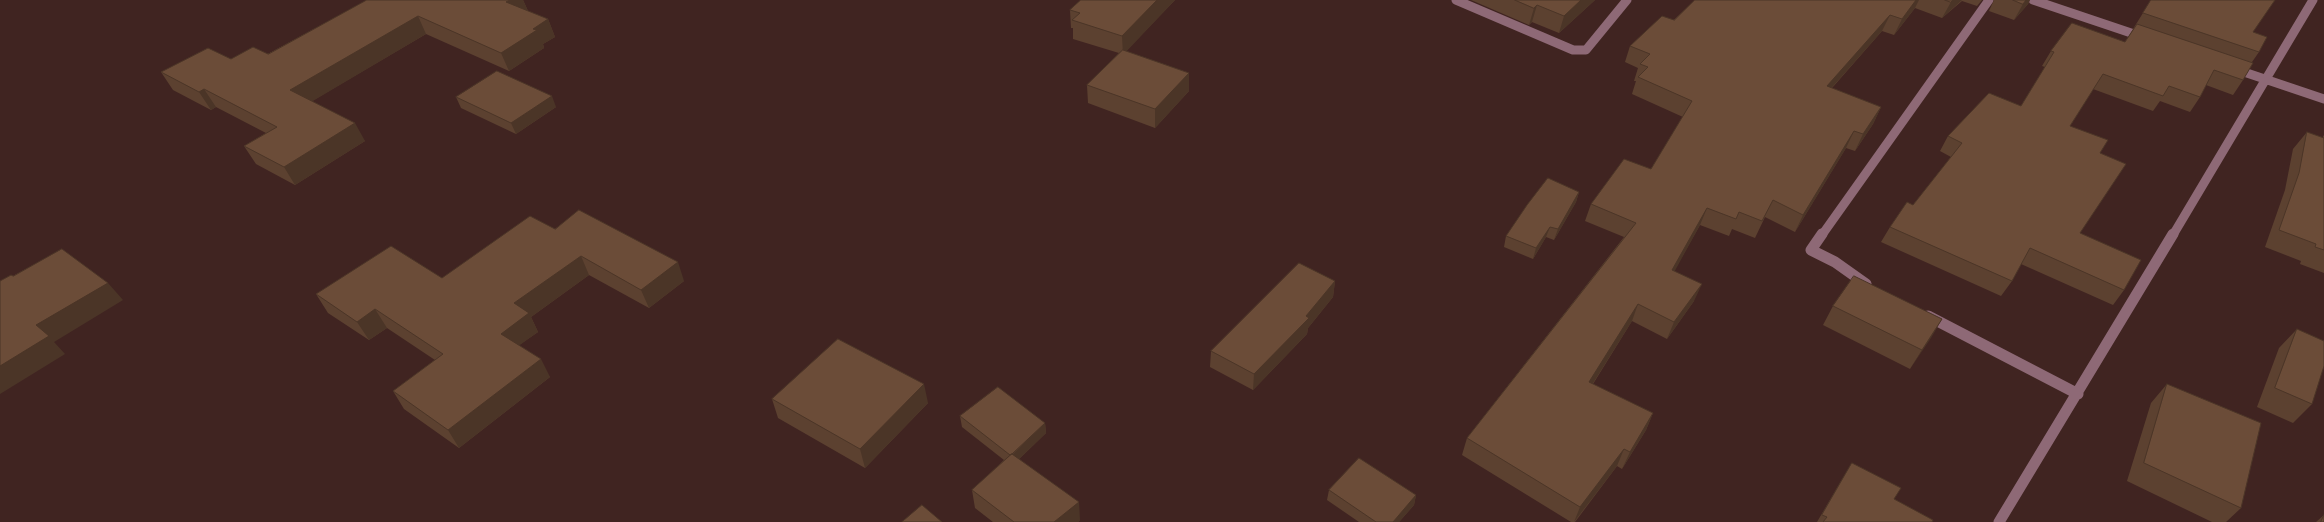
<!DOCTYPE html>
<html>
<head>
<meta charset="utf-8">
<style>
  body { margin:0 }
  canvas { display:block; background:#402421 }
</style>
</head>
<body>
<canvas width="2324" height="522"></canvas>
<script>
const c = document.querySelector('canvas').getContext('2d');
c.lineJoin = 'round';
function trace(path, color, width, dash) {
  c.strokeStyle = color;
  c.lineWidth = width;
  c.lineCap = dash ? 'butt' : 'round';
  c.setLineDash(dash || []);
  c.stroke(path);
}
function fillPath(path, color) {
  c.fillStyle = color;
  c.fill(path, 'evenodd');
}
trace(new Path2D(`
  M1456,0L1573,50H1586L1627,0
  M2033,0L2143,37
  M2235,69L2324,99
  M1822,235L1989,0
  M2173,235L2313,0`), '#8e6976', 9);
trace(new Path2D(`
  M1822,234L1811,250L1835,262L1866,284
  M1928,316L2078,394
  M1999,522L2173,234`), '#8e6976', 11);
fillPath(new Path2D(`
  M367,0H523L528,11L548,19L555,37L543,44L544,48L509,71L426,34L312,101L365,141L295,185L256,164L244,146L266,133L216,107L211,110L173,90L161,72L231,59L268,54Z
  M1081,0H1175L1126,51L1189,73V91L1155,128L1088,103L1087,85L1119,53L1073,39V28H1071L1070,10Z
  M1471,0H1595L1559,33L1532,22L1529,25Z
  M1695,0H1982L1977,6L1962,1L1942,18L1915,8L1894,35L1882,31L1832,88L1881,107L1873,124L1855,151L1846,148L1795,232L1765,217L1755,238L1732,229L1729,236L1700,225L1674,271L1694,301L1667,339L1632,321L1593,384L1653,413L1646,430L1622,469L1617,466L1575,522H1571L1462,455L1467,438L1624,237L1585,221L1591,204L1651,169L1683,117L1632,94L1636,81H1634L1638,68L1625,62L1630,46L1674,20Z
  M1994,0H2030L2028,4L2014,20L1989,11Z
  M2151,0L2253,32L2259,52L2252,62L2243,80L2233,95L2206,85L2200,97L2190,112L2160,101L2153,111L2093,89L2070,126L2100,153L2080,233L2124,290L2113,305L2021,264L2012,281L2001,296L1881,242L1890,227L1913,205L1951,157L1940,151L1948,136L2021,106L2045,67L2042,66L2051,51L2125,42Z
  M456,97L556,107L516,134L461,108Z
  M2307,132L2322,138L2324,135V273L2300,264L2301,261L2265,247L2285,190L2293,149Z
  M1579,192L1576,202L1554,240L1546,237L1533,259L1504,247L1506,236Z
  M555,229L684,281L649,308L589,275L531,317L538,332L519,345L550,377L459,448L404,409L393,391L435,360L387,328L369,340L328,313L316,294L442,278Z
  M1335,281L1333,297L1308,328L1307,334L1253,390L1210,367L1211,351Z
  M1833,306L1942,319L1910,369L1823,325Z
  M2297,329L2312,404L2293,423L2257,407L2279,348Z
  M2167,384L2241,508L2226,522H2212L2127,481L2151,403Z
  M772,399L928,403L865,468L778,418Z
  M960,416L1045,423L1046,433L1019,459L1080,520L1078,522H993L975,508L972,490L1004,460L962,427Z
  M1852,463L1894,499L1932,522H1817L1841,481Z
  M1329,490L1416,495L1414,505L1399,522H1359L1327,500Z
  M2324,515V522H2316Z`), '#5c4130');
fillPath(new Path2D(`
  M510,0H523L528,11L506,2Z
  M1157,0H1175L1123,55L1122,36Z
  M1581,0H1595L1559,33L1564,16Z
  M1916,0H1919L1915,8L1894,35L1902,19Z
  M1953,0H1962L1942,18L1951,2Z
  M2026,0H2030L2028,4L2014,20L2023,4Z
  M1537,5L1532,22L1529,25L1534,8Z
  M1890,15L1882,31L1819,102L1827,86Z
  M418,16L426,34L301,108L290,90Z
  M548,19L555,37L543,44L544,48L509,71L501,53L533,29Z
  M1189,73V91L1155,128V109Z
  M204,89L216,107L211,110L199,92Z
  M552,96L556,107L516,134L511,123Z
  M1881,107L1873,124L1855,151L1863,134Z
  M355,123L365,141L295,185L284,167Z
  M1854,131L1846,148L1795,232L1803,215Z
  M1579,192L1576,202L1554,240L1558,229Z
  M1707,208L1700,225L1666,287L1672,270Z
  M1550,227L1546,237L1533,259L1536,248Z
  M581,256L589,275L531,317L538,332L510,352L501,334L514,303Z
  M678,262L684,281L649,308L641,290Z
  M1335,281L1333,297L1308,328L1307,334L1253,390L1254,374L1306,316Z
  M108,283L123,300L54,342L65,354L0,394V366L36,325Z
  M1702,284L1694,301L1667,339L1674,322Z
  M1638,304L1632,321L1583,399L1589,382Z
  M375,309L387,328L369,340L357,322Z
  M1942,319L1931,338L1910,369L1922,350Z
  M541,359L550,377L459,448L448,430Z
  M924,384L928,403L865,468L860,449Z
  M1653,413L1646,430L1622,469L1630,452Z
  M1045,423L1046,433L1012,466L1011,456Z
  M1624,449L1617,466L1574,522L1580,507Z
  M1416,495L1414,505L1399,522H1393Z
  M1079,502L1080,520L1078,522H1054Z`), '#4b3527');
const building = new Path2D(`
  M367,0H510L506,2L548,19L533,29L537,30L501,53L418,16L290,90L355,123L284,167L244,146L277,127L204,89L199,92L161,72L208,48L231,59L253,47L268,54Z
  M1081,0H1157L1122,36L1072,20L1080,13L1070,10Z
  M1515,0H1581L1564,16L1537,5L1534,8Z
  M1695,0H1916L1902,19L1890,15L1827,86L1881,107L1863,134L1854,131L1803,215L1773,200L1762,221L1739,212L1736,219L1707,208L1672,270L1702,284L1674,322L1638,304L1589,382L1653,413L1630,452L1624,449L1580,507L1467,438L1636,223L1591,204L1624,159L1651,169L1692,101L1638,77L1648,67L1640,64L1650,54L1630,46L1662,16L1674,20Z
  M1945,0H1953L1951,2Z
  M2013,0H2026L2023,4Z
  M2151,0H2275L2253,32L2267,37L2259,52L2143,13Z
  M2072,23L2125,42L2137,24L2253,63L2243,80L2214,70L2200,97L2169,86L2163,96L2103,74L2070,126L2108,140L2100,153L2126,164L2080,233L2141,260L2124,290L2030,248L2012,281L1890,227L1907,202L1913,205L1962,143L1948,136L1989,93L2021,106L2054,52L2051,51Z
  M1123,50L1189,73L1155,109L1087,85Z
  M497,71L552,96L511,123L456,97Z
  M2307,132L2324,138V250L2315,247L2316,244L2279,230L2299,173Z
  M1548,178L1579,192L1558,229L1550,227L1536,248L1506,236L1527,205Z
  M579,210L678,262L641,290L581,256L514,303L529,313L501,334L541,359L448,430L393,391L443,354L375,309L357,322L316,294L391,246L442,278L530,216L555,229Z
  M62,249L108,283L36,325L49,336L0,366V281L11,275L13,276Z
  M1299,263L1335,281L1306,316L1309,318L1254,374L1211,351Z
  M1854,276L1942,319L1922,350L1833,306Z
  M2297,329L2324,341V366L2312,404L2275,388Z
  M838,339L924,384L860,449L772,399Z
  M2167,384L2261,423L2241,508L2144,463Z
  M998,387L1045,423L1012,454L1010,455L960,416Z
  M1012,454L1079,502L1054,522H1014L972,490Z
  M1359,458L1416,495L1393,522H1376L1329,490Z
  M1852,463L1901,488L1894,499L1933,520L1932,522H1823L1827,517L1822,515Z
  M922,505L942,522H902Z
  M2324,515V522H2321Z`);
fillPath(building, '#6b4c38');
trace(building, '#4b3527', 1);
</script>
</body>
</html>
